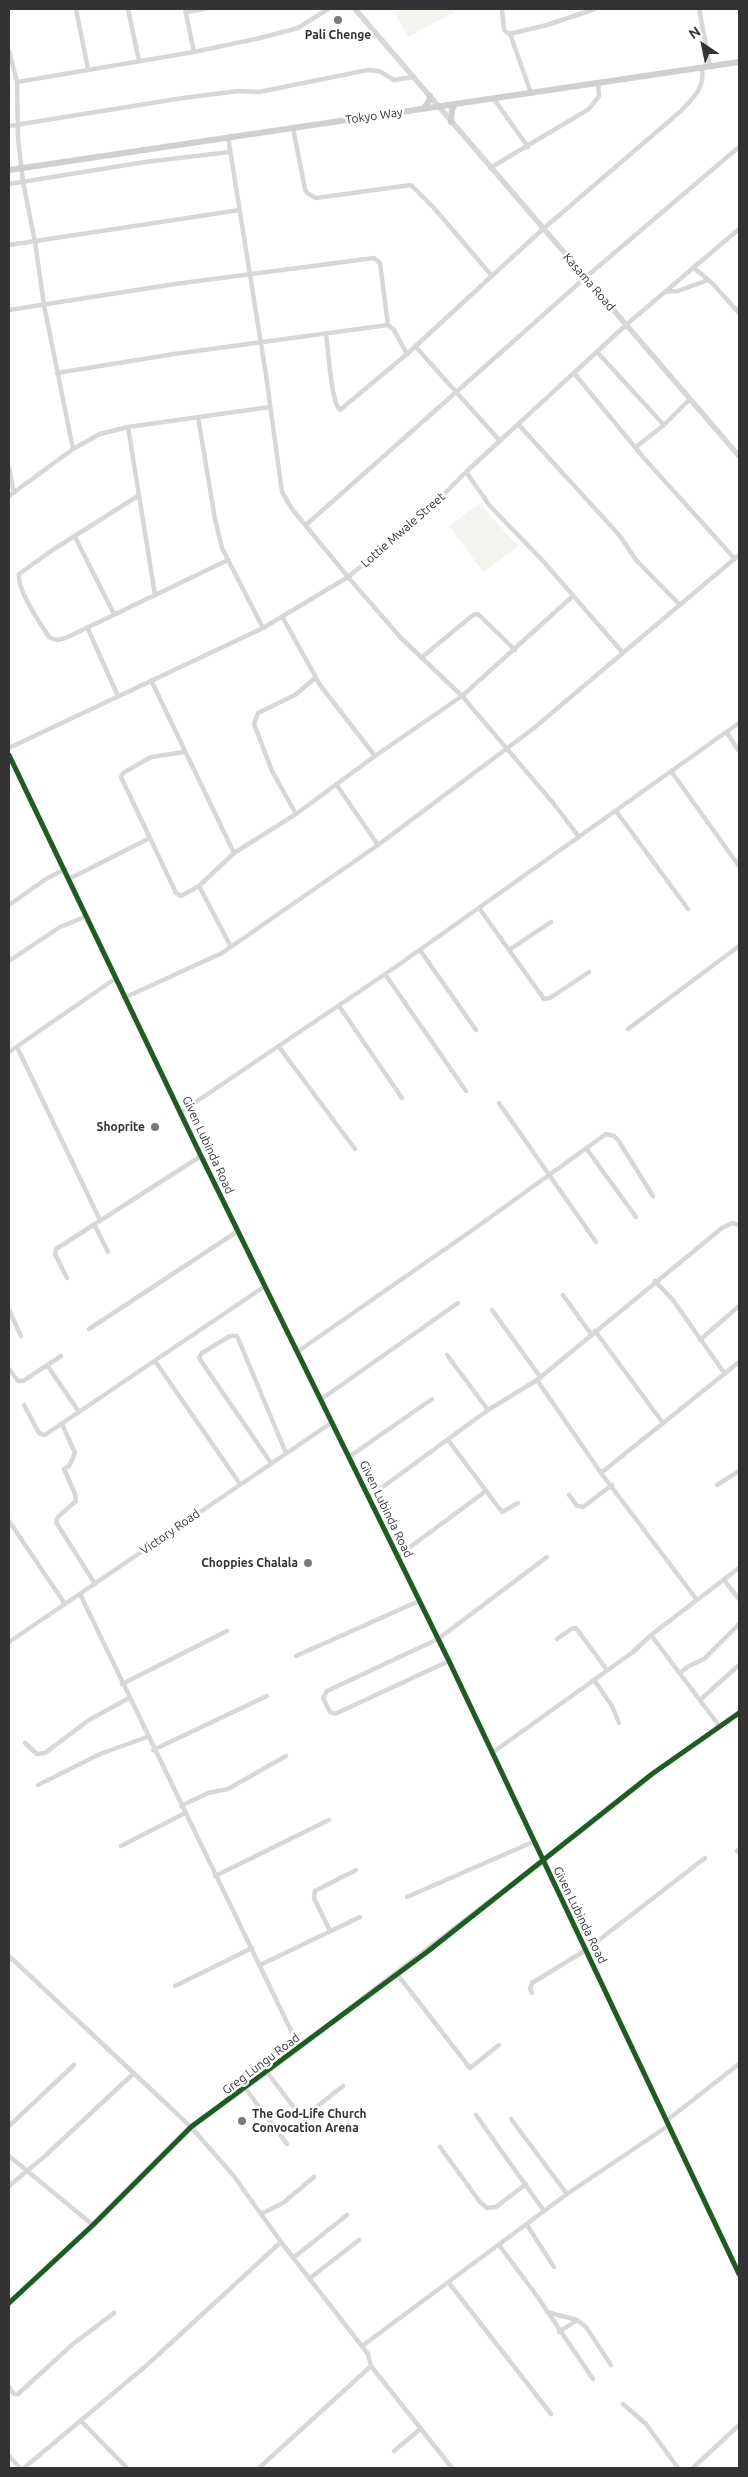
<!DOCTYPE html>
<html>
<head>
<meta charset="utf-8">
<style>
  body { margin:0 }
  #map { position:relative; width:748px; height:2477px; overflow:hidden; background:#fff; font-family:Ubuntu,sans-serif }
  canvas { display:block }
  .frame { position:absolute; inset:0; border:10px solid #333; pointer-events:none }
  .north { position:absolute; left:678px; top:20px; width:50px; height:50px; -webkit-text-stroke:4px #fff; paint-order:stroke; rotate:326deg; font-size:14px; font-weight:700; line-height:20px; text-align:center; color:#333 }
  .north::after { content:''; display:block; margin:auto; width:18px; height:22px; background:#333; clip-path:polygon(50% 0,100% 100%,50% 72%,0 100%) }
</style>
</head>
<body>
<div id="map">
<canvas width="748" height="2477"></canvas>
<div class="frame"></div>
<div class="north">N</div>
</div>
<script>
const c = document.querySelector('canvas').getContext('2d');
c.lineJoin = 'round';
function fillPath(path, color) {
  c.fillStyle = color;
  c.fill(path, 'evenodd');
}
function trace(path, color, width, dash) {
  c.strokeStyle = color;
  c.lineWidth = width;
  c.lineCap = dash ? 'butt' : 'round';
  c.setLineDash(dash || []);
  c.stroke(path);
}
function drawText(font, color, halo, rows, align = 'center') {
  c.font = font + ' Ubuntu,sans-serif';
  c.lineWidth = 5;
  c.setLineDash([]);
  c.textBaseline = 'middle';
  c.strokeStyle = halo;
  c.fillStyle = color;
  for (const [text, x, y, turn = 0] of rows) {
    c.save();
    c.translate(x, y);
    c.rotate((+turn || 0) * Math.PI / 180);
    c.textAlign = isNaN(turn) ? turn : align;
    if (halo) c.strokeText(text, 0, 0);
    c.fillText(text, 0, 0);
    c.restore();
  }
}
fillPath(new Path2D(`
  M402,9H452L454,12L408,37L395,13Z
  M479,503L518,546L483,572L449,526Z`), '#f1f5ed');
trace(new Path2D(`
  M76,9L88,69
  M128,9L139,61
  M185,9L194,52
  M502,9L504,30L509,34L547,25L595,9
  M699,9L710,66
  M186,12L205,9
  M510,34L531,93
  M9,51L17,82L18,138L23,182L35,242L44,305L73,449
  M17,82L194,52L260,38L298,28L328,9
  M494,99L528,147
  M9,126L183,98L239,91L259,92L368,70L379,71L394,80L414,77
  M293,128L305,189L307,193L316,198L411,185L434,208L492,276
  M228,137L266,375L282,492L292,509L348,577L401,638L462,696L554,804L579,837
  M490,168L589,109L599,96L598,83
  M9,184L145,162L230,152
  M9,245L240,210
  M694,268L712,283L739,313
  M665,292L678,291L708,280
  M9,310L175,284L374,258L380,263L388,325L394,330L407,354
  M326,333C328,347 331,403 340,410L407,354L543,229L681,111C694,97 705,88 702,68
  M415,346L500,441
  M598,353L664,425
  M57,373L174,354L388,325
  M574,373L643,457L735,559
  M198,417L215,519L222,548L263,628
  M518,424L620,536L636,560L680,605
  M128,427L155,595
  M636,447L664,425L690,399
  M9,468L14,493
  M466,472L490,506L543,561L623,653
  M9,496L73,449L100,434L128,427L270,407
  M138,496L54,549L19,574C17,590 40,623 49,637C58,643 65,638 74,634L228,560
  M306,525L586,277L739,147
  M75,537L114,614
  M283,618L320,685L375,756
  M87,627L118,696
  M421,658L473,615L478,614L515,650
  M151,680L234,853
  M727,733L739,751
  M9,748L263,628L348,577L421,517L466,472L626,325L739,229
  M185,752L151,757L123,773L121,777L176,893L181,896L199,886L234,853L296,814L375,756L462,696L573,596
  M671,771L739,866
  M336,784L378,845
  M616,811L688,909
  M296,814L272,771L254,724L258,713L295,695L315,678
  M69,879L150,838
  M199,886L231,947
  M9,905L46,879L65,869
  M479,908L544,999L550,998L589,972
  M420,950L476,1030
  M509,950L551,922
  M9,961L60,927L87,916
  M385,974L466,1091
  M126,997L222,953L378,845L534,728L739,555
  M339,1006L402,1098
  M628,1029L739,946
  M17,1047L100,1220
  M279,1047L355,1149
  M9,1052L116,978
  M499,1103L596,1242
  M181,1112L397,966L739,723
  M586,1148L636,1217
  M94,1224L108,1252
  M67,1278L55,1254L56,1249L201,1156
  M655,1281L673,1300L725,1374
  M563,1295L591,1334
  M9,1310L21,1336
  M492,1310L541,1378
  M89,1329L238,1231
  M595,1331L663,1423
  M700,1340L739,1306
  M297,1352L474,1229L606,1134L614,1136L618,1140L653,1196
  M447,1355L488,1410
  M155,1361L240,1484
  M47,1365L79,1412
  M9,1369L18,1381H23L61,1356
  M537,1380L601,1473L697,1600
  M320,1400L458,1303
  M24,1405L39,1433L45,1435L265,1286
  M62,1424L75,1453L69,1466L64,1469L75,1494L76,1501L58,1517L56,1522L95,1584
  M448,1440L502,1512L518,1503
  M349,1457L432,1399
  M271,1463L201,1361L199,1357L202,1353L230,1336H237L286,1453
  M601,1473L739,1362
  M717,1485L739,1471
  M569,1495L577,1506L583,1507L612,1485
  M369,1497L488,1410L537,1380L722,1228L732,1223L739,1225
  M9,1521L65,1604
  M398,1556L486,1491
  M724,1580L739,1599
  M80,1594L299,2047
  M651,1635L720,1727
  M557,1639L571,1629L576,1628L607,1670
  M9,1642L331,1423
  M296,1656L419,1601
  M449,1661L335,1714L330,1712L323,1698L327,1691L438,1639L547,1557
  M681,1672L689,1666L704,1659L739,1624
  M594,1680L612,1706L619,1723
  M122,1684L227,1631
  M701,1699L739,1665
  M25,1743L37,1754L45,1753L89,1720L129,1698
  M153,1750L267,1696
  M492,1753L633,1652L651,1635L739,1568
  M38,1785L100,1754L147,1737
  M181,1806L208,1793L228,1789L286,1756
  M121,1846L185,1813
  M737,1851L739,1849
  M543,1861L652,1774L739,1713
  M215,1876L329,1820
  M407,1897L533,1842
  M330,1931L314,1898L315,1891L356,1870
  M9,1956L191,2127L233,2175L281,2242L368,2354L371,2366L452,2468
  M260,1965L360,1917
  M397,1974L470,2068L499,2045
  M175,1986L252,1948
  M532,1993L530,1989L532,1983L586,1950L705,1858
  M267,2072L305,2122L310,2132
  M245,2088L287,2144
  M476,2115L544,2211
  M301,2117L309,2113L343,2086
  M511,2119L567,2194
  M666,2121L739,2064
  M9,2126L74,2065
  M440,2147L480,2202L487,2208L496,2207L526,2184
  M9,2156L93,2225
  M9,2186L45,2156L134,2073
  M261,2214L283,2203L314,2177
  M527,2225L554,2267
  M499,2245L537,2296L593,2379
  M293,2258L347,2215
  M309,2279L359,2240
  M449,2283L551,2414
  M547,2312L577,2320L586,2327L611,2365
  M559,2332L577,2320
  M362,2346L567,2194L668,2126
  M9,2387L14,2394H18L73,2344L114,2313
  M623,2404L646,2424L678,2468
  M81,2421L127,2468
  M394,2451L419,2430
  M9,2456L20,2468
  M24,2468L147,2365L281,2242
  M259,2468L371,2366
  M693,2468L739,2425`), '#d7d7d7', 4.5);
trace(new Path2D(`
  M355,9L739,456
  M9,755L201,1156L449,1661L739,2274
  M9,2303L93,2225L191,2127L267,2072L543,1861`), '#d7d7d7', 5.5);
trace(new Path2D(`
  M423,109L429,101L430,96
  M451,122L452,109L456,104
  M9,170L739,62`), '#d0d0d0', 6);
trace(new Path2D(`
  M9,755L201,1156L449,1661L739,2274
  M9,2303L93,2225L191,2127L427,1952L652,1774L739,1713`), '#1b5e20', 5);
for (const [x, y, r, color] of [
  [338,20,5,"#7a7a7a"],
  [155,1127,5,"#7a7a7a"],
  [308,1563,5,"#7a7a7a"],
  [242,2121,5,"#7a7a7a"]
]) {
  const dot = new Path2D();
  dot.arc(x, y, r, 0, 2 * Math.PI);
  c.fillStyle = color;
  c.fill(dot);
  trace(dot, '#fff', 2);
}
drawText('bold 12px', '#333', '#fff', [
  ["Pali Chenge",338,35,"center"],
  ["Shoprite",145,1127],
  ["Choppies Chalala",298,1563],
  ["The God-Life Church",252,2114,"left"],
  ["Convocation Arena",252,2128,"left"]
], 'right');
drawText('12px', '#333', '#fff', [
  ["Tokyo Way",374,116,-8],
  ["Kasama Road",589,282,49],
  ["Lottie Mwale Street",403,530,-41],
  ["Given Lubinda Road",208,1145,65],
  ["Given Lubinda Road",386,1509,64],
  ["Victory Road",170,1532,-35],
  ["Given Lubinda Road",580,1915,64],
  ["Greg Lungu Road",261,2064,-37]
]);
</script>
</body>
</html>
